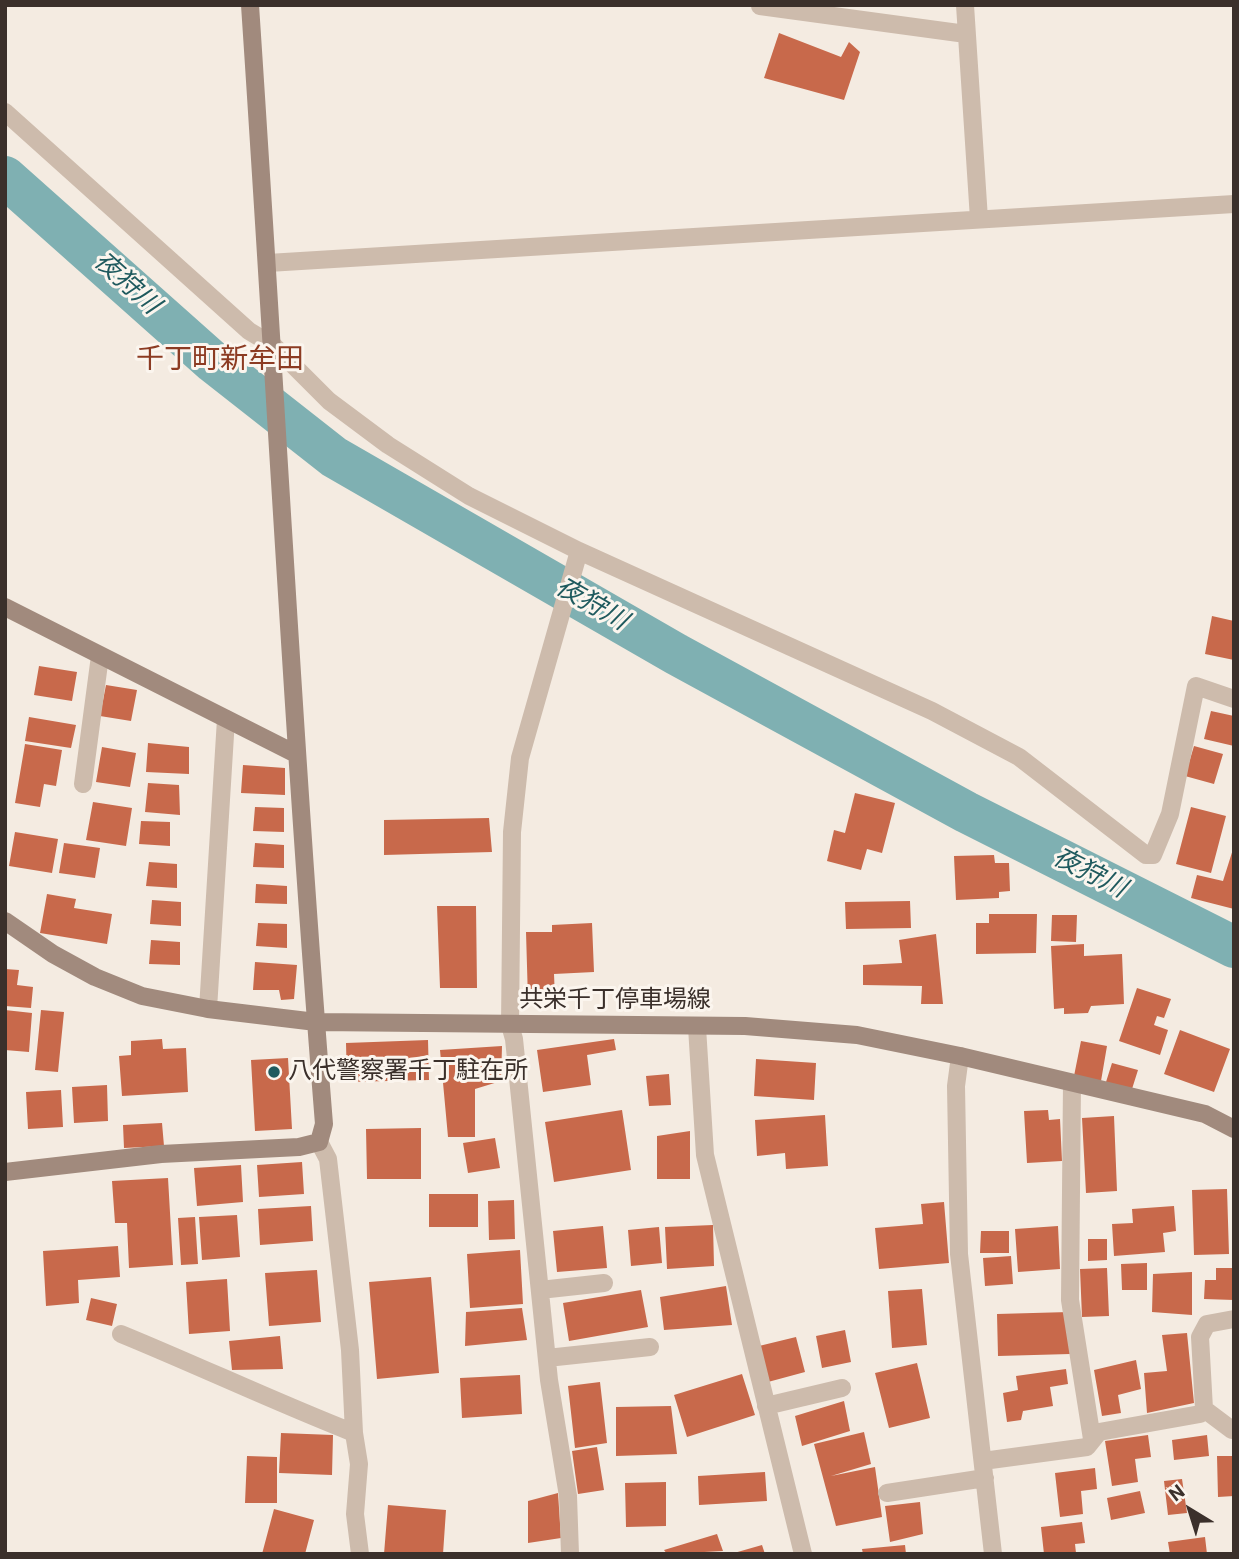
<!DOCTYPE html>
<html>
<head>
<meta charset="utf-8">
<style>
  body { margin:0 }
  #map { position:relative; width:1239px; height:1559px; overflow:hidden; background:#f4ebe1; font-family:Roboto,sans-serif }
  canvas { display:block }
  .frame { position:absolute; inset:0; border:7px solid #3b302b; pointer-events:none }
  .north { position:absolute; left:1155px; top:1475px; width:70px; height:70px; -webkit-text-stroke:5px #fbf5ee; paint-order:stroke; rotate:322deg; font-size:19px; font-weight:700; line-height:28px; text-align:center; color:#3b302b }
  .north::after { content:''; display:block; margin:auto; width:24px; height:32px; background:#3b302b; clip-path:polygon(50% 0,100% 100%,50% 72%,0 100%) }
</style>
</head>
<body>
<div id="map">
<canvas width="1239" height="1559"></canvas>
<div class="frame"></div>
<div class="north">N</div>
</div>
<script>
const c = document.querySelector('canvas').getContext('2d');
c.lineJoin = 'round';
function trace(path, color, width, dash) {
  c.strokeStyle = color;
  c.lineWidth = width;
  c.lineCap = dash ? 'butt' : 'round';
  c.setLineDash(dash || []);
  c.stroke(path);
}
function fillPath(path, color) {
  c.fillStyle = color;
  c.fill(path, 'evenodd');
}
function drawText(font, color, halo, rows, align = 'center') {
  c.font = font + ' Roboto,"Noto Sans JP",sans-serif';
  c.lineWidth = 6;
  c.setLineDash([]);
  c.textBaseline = 'middle';
  c.strokeStyle = halo;
  c.fillStyle = color;
  for (const [text, x, y, turn = 0] of rows) {
    c.save();
    c.translate(x, y);
    c.rotate((+turn || 0) * Math.PI / 180);
    c.textAlign = isNaN(turn) ? turn : align;
    if (halo) c.strokeText(text, 0, 0);
    c.fillText(text, 0, 0);
    c.restore();
  }
}
trace(new Path2D(`
  M5,177L213,362L334,457L676,654L966,812L1234,947`), '#7fb0b2', 42);
fillPath(new Path2D(`
  M779,33L841,57L849,42L860,52L844,100L764,78Z
  M1212,616L1234,621V660L1205,654Z
  M39,666L77,672L72,701L34,695Z
  M106,685L137,690L131,721L100,716Z
  M1211,711L1234,716V746L1204,739Z
  M29,717L76,725L71,748L25,741Z
  M148,743L189,747V774L146,772Z
  M25,744L62,750L56,786L44,784L40,807L15,803Z
  M1194,746L1223,754L1214,784L1185,776Z
  M102,747L136,753L130,787L96,782Z
  M243,765L285,768V795L241,793Z
  M148,783L179,785L180,815L145,812Z
  M855,793L895,803L882,853L867,849L861,870L827,861L834,830L845,833Z
  M93,802L132,808L126,846L86,840Z
  M255,807L284,808V832L253,831Z
  M1191,807L1226,816L1211,873L1176,864Z
  M489,818L492,852L384,855V820Z
  M141,821L170,822V846L139,844Z
  M15,832L58,839L52,873L9,866Z
  M64,843L100,848L95,878L59,873Z
  M255,843L284,845V868L253,867Z
  M1234,846V909L1191,898L1197,875L1223,881Z
  M994,855L995,863H1009L1010,891L999,892V898L956,900L954,856Z
  M149,862L177,864V888L146,886Z
  M256,884L287,886V904L255,903Z
  M47,894L76,899L74,908L112,914L107,944L40,933Z
  M152,900L181,902V926L150,924Z
  M910,901L911,928L846,929L845,902Z
  M437,906H476L477,988H440Z
  M989,914H1037L1036,953L976,954V923H989Z
  M1052,915H1077L1076,942L1051,941Z
  M258,923L287,924V948L256,946Z
  M592,923L594,972L554,974L555,999L528,1000L526,932H552V925Z
  M936,934L943,1004H921L922,986L863,985V965L902,963L899,940Z
  M151,940L180,942V965L149,964Z
  M1084,944V956L1122,954L1124,1004L1091,1006L1088,1013L1064,1014V1008L1054,1009L1051,946Z
  M255,962L297,965L294,999L281,1000L279,990H253Z
  M5,969L19,970L17,985L33,987L31,1008L5,1006Z
  M1137,988L1171,999L1164,1018L1157,1016L1154,1025L1168,1030L1160,1055L1119,1041Z
  M5,1010L32,1013L29,1052L5,1050Z
  M41,1010L64,1012L58,1072L35,1070Z
  M1180,1030L1230,1049L1214,1092L1164,1074Z
  M162,1039L163,1049L186,1048L188,1092L122,1096L119,1056L131,1055V1041Z
  M614,1039L616,1050L587,1055L591,1085L543,1092L537,1050Z
  M428,1040L429,1080L347,1082L346,1043Z
  M1081,1041L1107,1046L1101,1081L1074,1076Z
  M502,1046L501,1081L475,1089V1137H448L440,1050Z
  M288,1058L292,1129L255,1131L251,1060Z
  M756,1059L816,1063L814,1100L754,1096Z
  M1112,1063L1138,1070L1132,1089L1106,1082Z
  M669,1074L671,1105L649,1106L646,1076Z
  M107,1085L108,1121L74,1123L72,1087Z
  M61,1090L63,1127L28,1129L26,1092Z
  M622,1110L631,1170L554,1182L545,1122Z
  M1048,1110L1049,1120L1060,1119L1062,1161L1027,1163L1024,1111Z
  M825,1115L828,1166L786,1169L785,1153L757,1156L755,1120Z
  M1114,1116L1117,1191L1086,1193L1082,1118Z
  M162,1123L164,1146L124,1148L123,1125Z
  M421,1128V1179H367L366,1129Z
  M690,1131V1179H657V1136Z
  M495,1138L500,1168L468,1173L463,1143Z
  M302,1162L304,1194L259,1197L257,1165Z
  M241,1165L243,1202L197,1206L194,1168Z
  M168,1178L173,1265L129,1268L127,1223H115L112,1181Z
  M1227,1189L1229,1254L1194,1255L1192,1190Z
  M429,1194H478V1227H429Z
  M514,1200L515,1239L489,1240L488,1201Z
  M944,1202L949,1263L879,1269L875,1228L923,1224L921,1204Z
  M311,1206L313,1241L260,1245L258,1209Z
  M1174,1206L1176,1231L1163,1233L1165,1252L1114,1256L1112,1224L1133,1223L1132,1209Z
  M237,1215L240,1257L202,1260L199,1217Z
  M195,1217L198,1264L181,1265L178,1218Z
  M713,1225L714,1266L667,1269L665,1227Z
  M603,1226L607,1268L557,1272L553,1231Z
  M1058,1226L1060,1269L1018,1272L1015,1229Z
  M659,1227L662,1263L631,1266L628,1230Z
  M981,1231H1009V1253H980Z
  M1088,1239H1107V1260L1088,1261Z
  M118,1246L120,1277L78,1280L79,1303L46,1306L43,1251Z
  M520,1250L523,1304L470,1308L467,1254Z
  M1011,1256L1013,1284L985,1286L983,1258Z
  M1147,1263V1290H1122L1121,1264Z
  M1107,1268L1109,1316L1082,1317L1080,1269Z
  M1216,1268H1234V1300L1204,1299L1205,1280H1216Z
  M317,1270L321,1322L269,1326L265,1273Z
  M1192,1272V1315L1152,1312L1153,1274Z
  M431,1277L439,1373L377,1379L369,1282Z
  M227,1279L230,1331L189,1334L186,1282Z
  M726,1286L732,1325L664,1330L660,1297Z
  M922,1289L927,1345L892,1348L888,1291Z
  M641,1290L648,1327L569,1341L563,1303Z
  M91,1298L117,1304L112,1326L86,1320Z
  M522,1308L527,1340L465,1346L466,1312Z
  M1069,1312L1070,1354L998,1356L997,1314Z
  M845,1330L851,1362L822,1368L816,1336Z
  M1187,1333L1194,1403L1147,1413L1144,1373L1167,1371L1162,1335Z
  M280,1336L283,1369L232,1370L229,1341Z
  M796,1337L805,1372L768,1382L759,1346Z
  M1136,1360L1141,1389L1118,1395L1121,1413L1102,1416L1094,1370Z
  M917,1363L930,1418L889,1428L875,1373Z
  M1066,1369L1068,1384L1050,1387L1053,1406L1023,1411L1021,1420L1007,1422L1003,1393L1018,1390L1016,1376Z
  M742,1374L755,1415L687,1437L674,1395Z
  M520,1375L522,1414L462,1418L460,1378Z
  M600,1382L607,1443L575,1448L568,1386Z
  M844,1401L850,1431L802,1446L795,1416Z
  M671,1406L677,1454L616,1456V1407Z
  M864,1432L871,1464L831,1476L875,1467L882,1517L836,1526L814,1444Z
  M281,1433L333,1435L332,1475L279,1473Z
  M1148,1435L1151,1457L1135,1459L1138,1482L1112,1486L1105,1441Z
  M1207,1435L1209,1456L1174,1460L1172,1440Z
  M597,1447L604,1490L578,1494L572,1451Z
  M247,1456L277,1457V1503H245Z
  M1217,1456H1234V1496L1218,1497Z
  M1095,1468L1097,1489L1081,1491L1083,1514L1060,1517L1055,1473Z
  M765,1472L767,1501L699,1505L698,1476Z
  M1182,1479L1187,1513L1168,1515L1164,1481Z
  M666,1482V1526L626,1527L625,1483Z
  M1140,1491L1145,1513L1111,1520L1107,1498Z
  M558,1493L561,1538L528,1543V1501Z
  M920,1502L923,1534L890,1542L885,1506Z
  M388,1505L446,1510L443,1554H384Z
  M274,1509L314,1520L305,1554H262Z
  M1082,1522L1085,1543L1075,1544L1076,1553L1044,1554L1041,1527Z
  M717,1534L723,1551L667,1554L664,1550Z
  M1205,1537L1207,1554H1170L1168,1542Z
  M762,1545L765,1554H734V1553Z
  M905,1545L906,1554H863L862,1549Z`), '#c8694b');
trace(new Path2D(`
  M965,5L979,219
  M760,6L966,34
  M5,112L249,331L274,346L329,401L388,445L469,496L579,551L932,711L1019,757L1146,855H1153L1170,814L1196,686L1234,699
  M268,263L1234,204
  M83,784L100,656
  M208,1009L226,719
  M697,1027L705,1155L803,1554
  M960,1056L956,1086L959,1254L993,1554
  M1072,1083L1070,1300L1092,1439
  M319,1142L328,1159L350,1350L354,1433L359,1464L355,1514L360,1554
  M540,1290L604,1283
  M121,1334C199,1366 275,1402 354,1433
  M547,1358L650,1347
  M766,1406L842,1388
  M1204,1409L1232,1430
  M983,1461L1087,1447L1099,1432L1200,1414L1204,1409L1200,1337L1207,1324L1234,1319
  M887,1493L985,1478
  M570,1554L568,1496L549,1380L514,1039L510,1025L512,832L520,758L579,551`), '#cdbbac', 18);
trace(new Path2D(`
  M5,607L296,754
  M5,921L53,954L95,977L142,996L208,1009L316,1022L745,1026L857,1035L960,1056L1205,1114L1234,1129
  M5,1172L161,1154L299,1147L319,1142L324,1124C294,751 275,378 250,5`), '#a18a7d', 18);
for (const [x, y, r, color] of [
  [274,1072,7,"#1f5a5e"]
]) {
  const dot = new Path2D();
  dot.arc(x, y, r, 0, 2 * Math.PI);
  c.fillStyle = color;
  c.fill(dot);
  trace(dot, '#fbf5ee', 2.5);
}
drawText('24px', '#3b302b', '#fbf5ee', [
  ["共栄千丁停車場線",615,1001]
]);
drawText('24px', '#3b302b', '#fbf5ee', [
  ["八代警察署千丁駐在所",288,1072]
], 'left');
drawText('italic 26px', '#1f5a5e', '#fbf5ee', [
  ["夜狩川",126,284,42],
  ["夜狩川",591,605,30],
  ["夜狩川",1089,874,27]
]);
drawText('28px', '#8c3b22', '#fbf5ee', [
  ["千丁町新牟田",220,361]
]);
</script>
</body>
</html>
